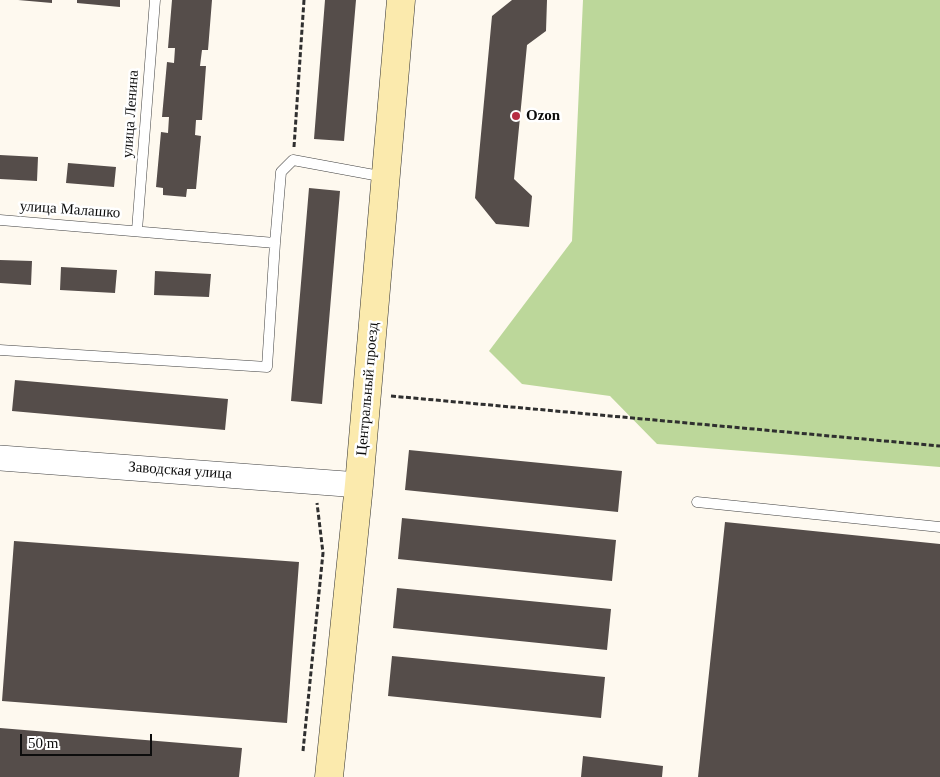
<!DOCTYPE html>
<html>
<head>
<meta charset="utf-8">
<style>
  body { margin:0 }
  #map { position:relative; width:940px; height:777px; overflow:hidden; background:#fef9ef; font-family:Georgia,serif }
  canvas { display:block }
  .scale { position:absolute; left:20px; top:734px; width:132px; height:22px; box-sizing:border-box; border:2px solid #0d0d0d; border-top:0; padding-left:6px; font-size:15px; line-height:18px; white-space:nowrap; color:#0d0d0d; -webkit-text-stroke:4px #fff; paint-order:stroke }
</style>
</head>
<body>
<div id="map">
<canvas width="940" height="777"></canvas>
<div class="scale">50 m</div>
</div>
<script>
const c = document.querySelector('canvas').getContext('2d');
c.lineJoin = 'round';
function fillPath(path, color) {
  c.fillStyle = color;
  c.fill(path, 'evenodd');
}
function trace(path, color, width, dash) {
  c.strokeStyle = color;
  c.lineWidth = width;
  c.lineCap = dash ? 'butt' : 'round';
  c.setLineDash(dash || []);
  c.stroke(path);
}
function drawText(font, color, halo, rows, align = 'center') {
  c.font = font + ' Georgia,serif';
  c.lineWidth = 5;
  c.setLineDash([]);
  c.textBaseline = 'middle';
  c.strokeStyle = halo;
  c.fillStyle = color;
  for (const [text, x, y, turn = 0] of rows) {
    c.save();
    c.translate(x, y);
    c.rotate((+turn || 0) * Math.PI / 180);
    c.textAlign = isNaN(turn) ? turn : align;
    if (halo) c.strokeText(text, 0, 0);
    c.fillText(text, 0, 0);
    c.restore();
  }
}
fillPath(new Path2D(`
  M583,0H940V467L657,444L610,396L522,384L489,351L572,241Z`), '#bcd79a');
fillPath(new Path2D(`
  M18,0H52V3Z
  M77,0H120V7L77,3Z
  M172,0H212L208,50H202L200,66H206L202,120H196L195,135L201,136L196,189H187L186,197L163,195V188L156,187L161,132L168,133L169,117H162L167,62L174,63L175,48H168Z
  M325,0H356L344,141L314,139Z
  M512,0H547L546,31L527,45L514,179L532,196L529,227L496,224L475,198L492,16Z
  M0,155L38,157L37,181L0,179Z
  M68,163L116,167L114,187L66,183Z
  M309,188L340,191L322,404L291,401Z
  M0,260L32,261L31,285L0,283Z
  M61,267L117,270L115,293L60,290Z
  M155,271L211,274L209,297L154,295Z
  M15,380L228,399L225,430L12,411Z
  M409,450L622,471L618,512L405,490Z
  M402,518L616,540L612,581L398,559Z
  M725,522L940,544V777H698Z
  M14,541L299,562L287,723L2,701Z
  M397,588L611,609L607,650L393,628Z
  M392,656L605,677L601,718L388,696Z
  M0,728L242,748L239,777H0Z
  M583,756L663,766L662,777H581Z`), '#554d4a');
const service = new Path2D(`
  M0,220L275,243L281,172L293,160L385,177
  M137,230L155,0
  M0,350L267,367L275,243
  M697,502L940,527`);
const tertiary = new Path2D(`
  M0,458L359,485`);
const secondary = new Path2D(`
  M329,777L359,485L401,0`);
trace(service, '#404040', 11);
trace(tertiary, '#404040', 26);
trace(secondary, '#2f2f2f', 29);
trace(new Path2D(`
  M294,147L304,0
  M391,396L940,446
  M303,751L323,553L317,503`), '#2f2f2f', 3, [5, 2.5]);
trace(service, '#fff', 10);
trace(tertiary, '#fff', 25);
trace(secondary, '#fbeaad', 28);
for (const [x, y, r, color] of [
  [516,116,5,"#b62d42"]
]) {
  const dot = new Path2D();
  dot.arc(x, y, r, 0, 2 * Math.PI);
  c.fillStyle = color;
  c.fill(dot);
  trace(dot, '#fff', 2);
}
drawText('15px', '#0d0d0d', '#fff', [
  ["улица Ленина",131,114,-86],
  ["улица Малашко",70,210,4],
  ["Центральный проезд",368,389,-85],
  ["Заводская улица",180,471,4]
]);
drawText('bold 15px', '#0d0d0d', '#fff', [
  ["Ozon",526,116]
], 'left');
</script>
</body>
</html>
